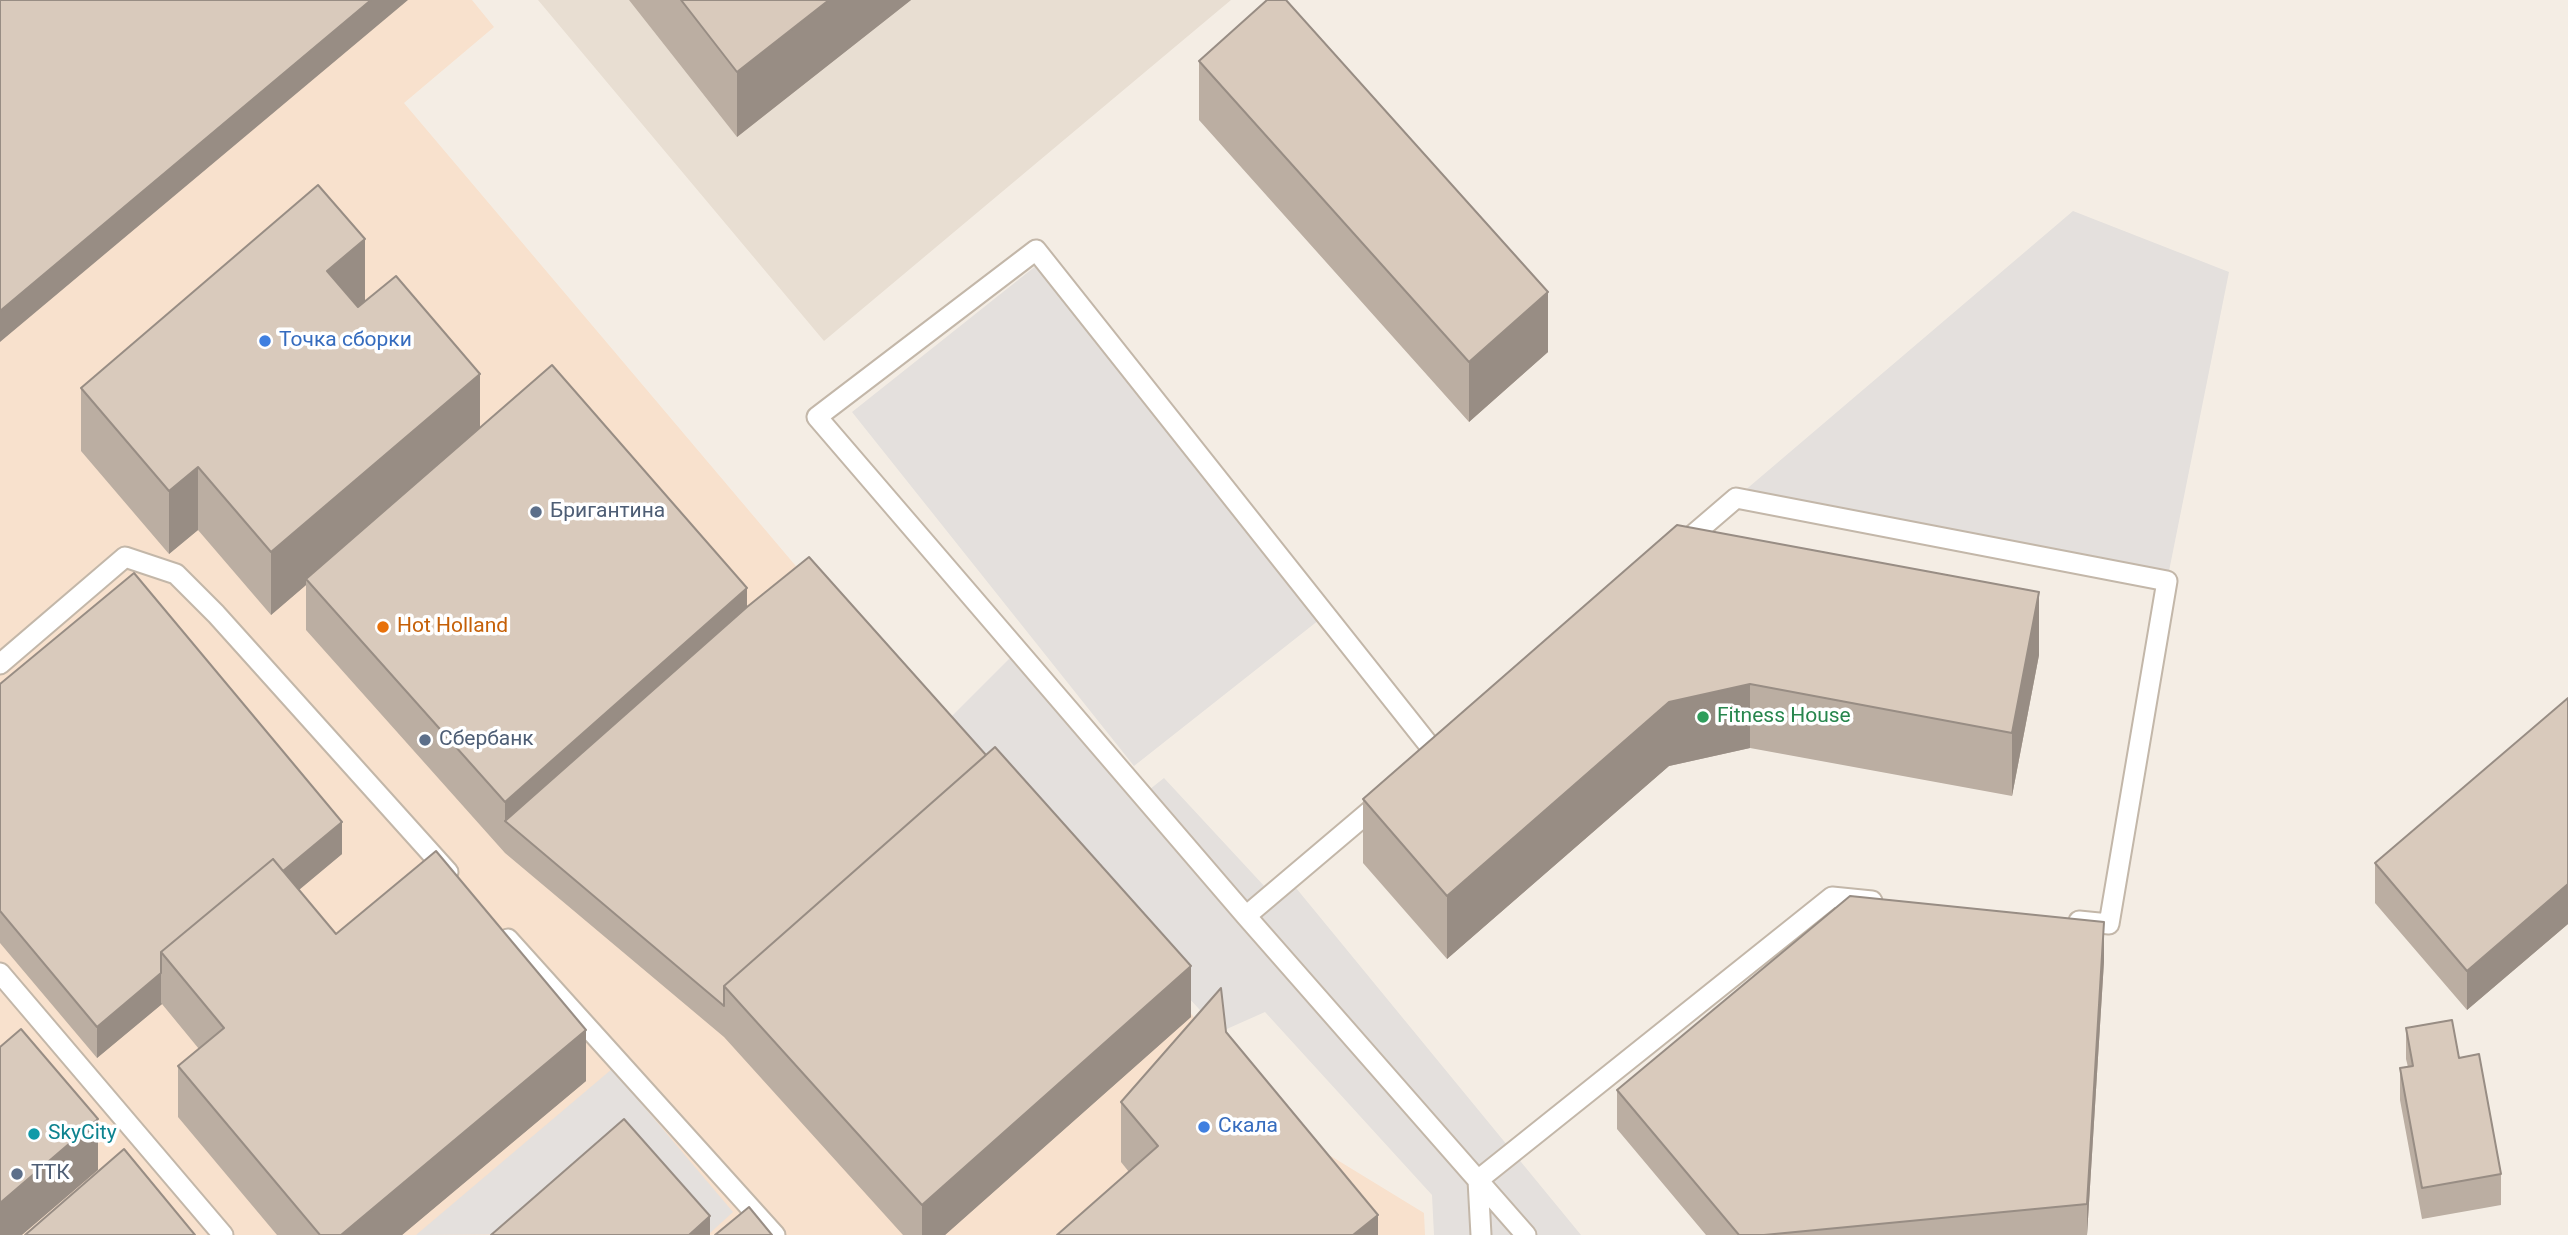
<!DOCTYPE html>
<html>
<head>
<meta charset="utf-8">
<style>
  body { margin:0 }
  canvas { display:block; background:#f4ede4 }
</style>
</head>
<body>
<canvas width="2568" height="1235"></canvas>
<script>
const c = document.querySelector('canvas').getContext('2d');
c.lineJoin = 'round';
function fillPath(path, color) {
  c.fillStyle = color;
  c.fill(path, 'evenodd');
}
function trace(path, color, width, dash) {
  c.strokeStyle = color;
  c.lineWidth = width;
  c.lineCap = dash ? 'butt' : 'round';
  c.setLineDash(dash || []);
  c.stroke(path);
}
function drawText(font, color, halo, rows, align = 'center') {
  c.font = font + ' Roboto,sans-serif';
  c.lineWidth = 7;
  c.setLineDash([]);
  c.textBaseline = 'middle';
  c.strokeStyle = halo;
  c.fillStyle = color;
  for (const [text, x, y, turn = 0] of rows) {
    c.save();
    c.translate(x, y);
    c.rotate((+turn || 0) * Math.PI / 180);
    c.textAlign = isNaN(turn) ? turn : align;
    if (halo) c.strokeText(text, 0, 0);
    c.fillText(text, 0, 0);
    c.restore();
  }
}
fillPath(new Path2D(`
  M538,0H1231L824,341Z`), '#e8ded2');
fillPath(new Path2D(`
  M0,0H472L494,27L404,103L938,734L1221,1047L1226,1092L1424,1213L1425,1235H0Z`), '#f8e1cd');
fillPath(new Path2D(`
  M2073,211L2229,272L2167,581L1736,498Z
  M1037,265L1319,620L1134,766L852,412Z
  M1013,655L1140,797L1164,778L1266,888L1287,877L1581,1235H1434L1432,1195L1265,1012L1220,1032L941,727Z
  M612,1069L733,1212L710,1233L416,1235Z`), '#e4e0dd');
const service = new Path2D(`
  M1680,546L1736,498L2167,581L2109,924L2079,921
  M0,664L125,557L176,574L216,614L448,872
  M1436,754L1036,250L817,417L1246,916L1526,1235
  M1246,916L1383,800
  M508,939L775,1235
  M0,973L223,1235
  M1481,1235L1478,1180L1832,897L1872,901`);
trace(service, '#c3b7a9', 23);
trace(service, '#fff', 19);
fillPath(new Path2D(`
  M629,0H911L737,137Z
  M1199,61L1548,352L1469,422L1199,120Z
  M365,302L480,428L747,607L1191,1017L945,1235H903L724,1037L505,853L306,630V585L271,615L198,530L169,554L81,451V388Z
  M1677,525L2039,655L2012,796L1750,748L1669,766L1447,959L1363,863V799Z
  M0,684L342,854L299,890L336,934L586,1081L402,1235H277L178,1117V1066L199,1049L162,1004L97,1058L0,943Z
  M2568,698V924L2467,1010L2375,903V863Z
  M2104,961L2087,1235H1706L1617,1129V1090Z
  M2406,1028L2459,1058L2501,1174V1205L2422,1219L2400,1100V1068L2408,1067L2406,1059Z
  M1226,1032L1378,1235L1129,1172L1121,1162V1102Z`), '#bbaea2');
fillPath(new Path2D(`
  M371,0H408L0,342V311Z
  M829,0H911L737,137V72Z
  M365,239V303L327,335V271Z
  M1548,292V352L1469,422V362Z
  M480,374V438L306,579V585L271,615V552Z
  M198,467V530L169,554V491Z
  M747,588V639L505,821V853V802Z
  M2039,592V655L2012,796V733Z
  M1750,684V748L1669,766L1447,959V896L1669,702Z
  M342,822V854L187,983L171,965Z
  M2568,884V924L2467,1010V971Z
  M2104,922V961L2087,1235V1204Z
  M1191,966V1017L945,1235H922V1205Z
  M161,973V1003L162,1004L97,1058V1027Z
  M586,1030V1081L402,1235H341Z
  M98,1119V1170L22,1235H0V1203Z
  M1378,1215V1235H1353Z
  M710,1216V1235H689Z`), '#988d84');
const building = new Path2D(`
  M0,0H371L0,311Z
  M681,0H829L737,72Z
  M1267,0H1286L1548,292L1469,362L1199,61Z
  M318,185L365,239L327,271L358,307L396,276L480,374L271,552L198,467L169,491L81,388Z
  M552,365L747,588L505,802L306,579Z
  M1677,525L2039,592L2012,733L1750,684L1669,702L1447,896L1363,799Z
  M809,557L986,755L724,986V1006L505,821L747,607Z
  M134,573L342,822L283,871L273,859L161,952V973L97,1027L0,911V684Z
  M2568,698V884L2467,971L2375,863Z
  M995,747L1191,966L922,1205L724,986Z
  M436,851L586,1030L341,1235H320L178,1066L224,1028L161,952L273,859L336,934Z
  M1850,896L2104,922L2087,1204L1764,1235H1739L1617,1090Z
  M1221,988L1226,1032L1378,1215L1353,1235H1057L1158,1146L1121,1102Z
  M2452,1020L2459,1058L2479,1054L2501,1174L2422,1188L2400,1068L2413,1066L2406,1028Z
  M21,1029L98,1119L0,1203V1047Z
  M624,1119L710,1216L689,1235H491Z
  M124,1149L195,1235H25Z
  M749,1207L772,1235H715Z`);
fillPath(building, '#d9cabc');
trace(building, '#988d84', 2);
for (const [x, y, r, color] of [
  [265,341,7,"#3f7fe0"],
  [536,512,7,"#5c6f8a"],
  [383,627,7,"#e8710a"],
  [1703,717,7,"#2e9e5b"],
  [425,740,7,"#5c6f8a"],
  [1204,1127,7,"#3f7fe0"],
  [34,1134,7,"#0f9aa8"],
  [17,1174,7,"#5c6f8a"]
]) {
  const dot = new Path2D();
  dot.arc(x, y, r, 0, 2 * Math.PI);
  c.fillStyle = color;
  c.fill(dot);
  trace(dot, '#fff', 2.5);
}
drawText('21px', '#366cbe', '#fff', [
  ["Точка сборки",279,341],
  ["Скала",1218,1127]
], 'left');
drawText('21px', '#4e5e75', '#fff', [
  ["Бригантина",550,512],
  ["Сбербанк",439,740],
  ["ТТК",31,1174]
], 'left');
drawText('21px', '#c56008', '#fff', [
  ["Hot Holland",397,627]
], 'left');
drawText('21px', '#27864d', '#fff', [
  ["Fitness House",1717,717]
], 'left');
drawText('21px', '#0d838f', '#fff', [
  ["SkyCity",48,1134]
], 'left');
</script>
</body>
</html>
